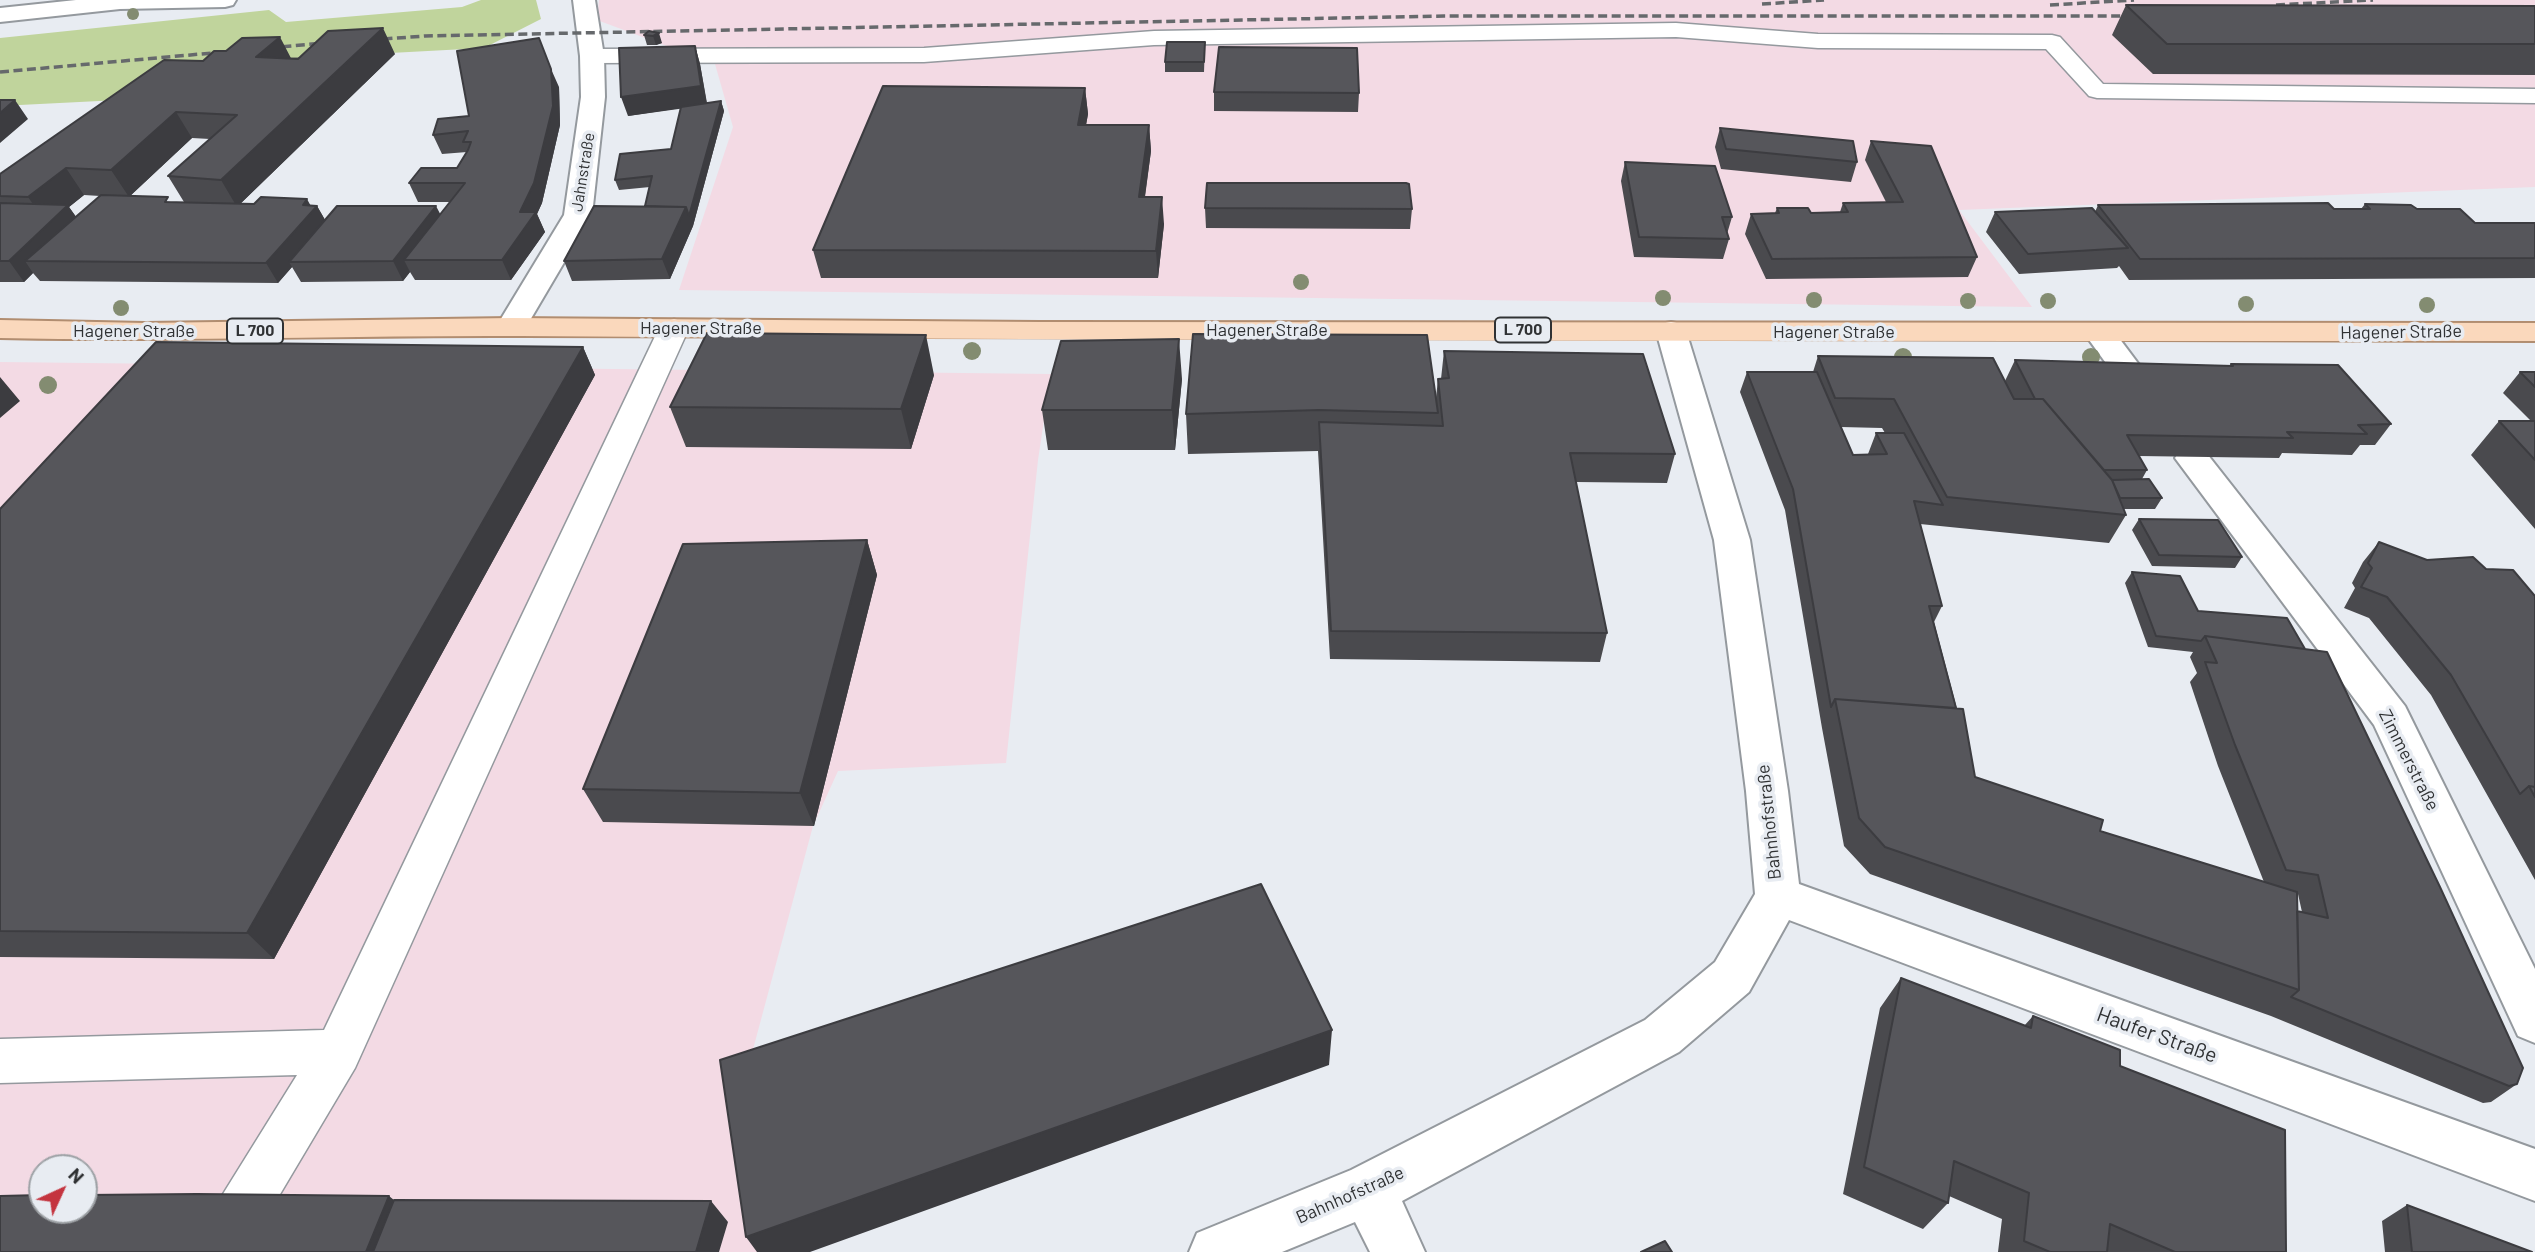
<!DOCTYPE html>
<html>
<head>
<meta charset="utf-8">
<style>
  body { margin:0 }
  #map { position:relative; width:2535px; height:1252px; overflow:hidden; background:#e8ecf2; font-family:Barlow,sans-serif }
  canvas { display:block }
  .north { position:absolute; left:28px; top:1154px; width:70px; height:70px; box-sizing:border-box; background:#e8ecf2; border:2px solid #9ea2a6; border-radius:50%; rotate:45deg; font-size:19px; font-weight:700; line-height:28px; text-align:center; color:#303234 }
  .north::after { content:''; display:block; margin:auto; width:24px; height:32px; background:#c4343f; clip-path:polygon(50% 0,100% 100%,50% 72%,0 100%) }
</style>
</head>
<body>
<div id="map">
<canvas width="2535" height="1252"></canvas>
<div class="north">N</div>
</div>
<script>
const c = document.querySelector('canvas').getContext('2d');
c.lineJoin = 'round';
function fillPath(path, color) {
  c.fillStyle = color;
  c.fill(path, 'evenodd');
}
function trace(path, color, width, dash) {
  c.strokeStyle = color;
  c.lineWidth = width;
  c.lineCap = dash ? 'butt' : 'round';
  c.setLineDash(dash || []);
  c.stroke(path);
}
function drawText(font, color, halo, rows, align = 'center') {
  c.font = font + ' Barlow,sans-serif';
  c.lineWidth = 7;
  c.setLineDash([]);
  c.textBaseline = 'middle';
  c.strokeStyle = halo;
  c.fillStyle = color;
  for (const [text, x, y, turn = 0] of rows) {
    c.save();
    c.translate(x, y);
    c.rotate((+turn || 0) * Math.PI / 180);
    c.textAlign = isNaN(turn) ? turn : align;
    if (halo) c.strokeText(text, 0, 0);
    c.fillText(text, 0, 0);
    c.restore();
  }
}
fillPath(new Path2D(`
  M599,0H2535V187L1959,210L2032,307L679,290L733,127L715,64L597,20Z
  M0,362L1051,374L1038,460L1006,763L838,771L813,826L741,1094L757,1252H0ZM42,1168H84V1210H42Z`), '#f3dae4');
fillPath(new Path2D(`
  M481,0H536L541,19L484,48L203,63L139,99L0,106V38L269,10L286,22L462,7Z`), '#c0d49c');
const lane = new Path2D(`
  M1676,23L1818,34L2052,35L2060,37L2103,84L2535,89V103L2097,98L2089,96L2046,49L1818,48L1676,37L1154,45L924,62L592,63L584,61L581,56L584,51L592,49L924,48L1154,31Z
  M674,319L684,322L689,328L355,1068L254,1238L236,1246L218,1238L210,1220L218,1202L297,1075L0,1083V1039L324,1030L659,328L664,322Z`);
const street = new Path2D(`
  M76,0H236L233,5L225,7L120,9L0,22V8Z
  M573,0H595L604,56L605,97L592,215L526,327L522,334L511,336L500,334L496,327L564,215L581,97L580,56Z
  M1671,322L1682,324L1686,331L1750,540L1788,791L1799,884L2535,1149V1201L1789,920L1749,992L1679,1052L1402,1201L1425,1252H1370L1355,1222L1282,1252H1189L1197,1233L1351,1170L1645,1020L1715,962L1755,894L1746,791L1714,540L1656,331L1660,324Z
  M2099,324L2110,326L2149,378L2154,385L2149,392L2138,395L2127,392L2084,333L2088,326Z
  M2192,447L2204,450L2405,706L2535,969V1043L2518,1036L2374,725L2175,458L2180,450Z`);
const primary = new Path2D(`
  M511,318L1039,322L2535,323V341C1864,341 1193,341 522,336C348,335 174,342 0,338V320L145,323Z`);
trace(lane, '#94999e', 3);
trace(street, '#94999e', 4);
trace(primary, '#b18d70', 4);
fillPath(lane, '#fff');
fillPath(street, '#fff');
fillPath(primary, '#fad8bc');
trace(new Path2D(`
  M1762,4L1824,0
  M2050,5L2134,0
  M2276,5L2373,0
  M370,40L425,36L1444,16H2140
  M0,72L335,42`), '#66696c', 3.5, [9, 4.5]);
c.fillStyle = '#838c71';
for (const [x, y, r] of [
  [133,14,6],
  [1301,282,8],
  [1663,298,8],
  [1814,300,8],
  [1968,301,8],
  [2048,301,8],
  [2246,304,8],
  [2427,305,8],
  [121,308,8],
  [972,351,9],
  [1903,357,9],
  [2091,357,9],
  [48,385,9]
]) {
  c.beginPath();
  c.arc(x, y, r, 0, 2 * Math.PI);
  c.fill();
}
fillPath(new Path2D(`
  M2126,5L2535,6V75L2153,74L2112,35Z
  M649,31L662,43L656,45H647L644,35Z
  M1205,42L1204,72H1165V62Z
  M695,46L700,64L707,103L721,101L724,111L693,226L670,279L572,281L564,261L645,206L650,187L619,190L615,180L671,149L681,108L628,116Z
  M395,54L240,204L317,206L325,220L440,215L450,202H418L409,183L457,168L467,152L442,154L433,135L469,116L559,87L560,125L542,203L537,214L545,232L511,280H415L410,272L403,281L301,282L292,267L278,283L40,281L33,273L24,282H0V174L203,61ZM192,138L210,139L168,176L184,202H171L130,196ZM84,195L100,196L76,217L69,207Z
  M1085,88L1088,114L1086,125H1149L1151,151L1145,197L1164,224L1158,278H821L813,250Z
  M1214,92L1359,93L1358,112L1214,111Z
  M1720,128L1857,162L1851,182L1721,169L1715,147Z
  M1871,141L1977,257L1968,277L1766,279L1745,234L1751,214L1775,213L1777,208L1811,213L1840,212L1843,203L1886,202L1865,160Z
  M1625,162L1732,217L1727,234L1729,239L1723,259L1634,257L1621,181Z
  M2365,204L2417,209L2475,223H2535V278L2129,280L2119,266L2117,268L2019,274L1986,232L1995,212H2095L2098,205L2361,209Z
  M1205,208L1412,209L1410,229L1206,228Z
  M583,347L595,375L274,959L0,957V509Z
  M1444,351L1675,454L1667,483L1576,482L1607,633L1600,662L1330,659L1318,451L1188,454L1186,414L1436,398L1438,379H1441Z
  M1818,356L2014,399L2005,381L2015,360L2230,366L2231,364L2391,424L2375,445H2360L2352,455L2282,453L2279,458L2139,456L2147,470L2142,479L2162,498L2155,509H2124L2126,515L2109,543L1920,524L1942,606L1934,622L1975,777L2100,831L2264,882L2218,766L2190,682L2197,673L2190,657L2193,652L2148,647L2125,583L2132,572L2198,611L2517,1084L2491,1102L2483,1103L2271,1016L1870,874L1844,846L1822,728L1785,510L1740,392L1747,372H1813ZM1841,427L1882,428L1885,433H1876L1868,454L1853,455ZM2297,894H2298L2302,912L2297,911Z
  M2520,372H2535V529L2471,455L2499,421H2531L2503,393Z
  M934,375L911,449L686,447L670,407Z
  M1182,379L1175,450H1048L1042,410Z
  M2139,519L2242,557L2235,568L2152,566L2132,530Z
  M867,540L877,575L814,826L603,822L583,789Z
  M2379,542L2427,560L2486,569L2535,596V880L2431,695L2369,618L2344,608L2355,588L2352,583L2363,562Z
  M1901,978L2024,1026L2033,1016L2120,1066L2286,1252H1998L2002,1219L1949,1196L1948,1203L1923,1229L1843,1194L1880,1008Z
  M2407,1205L2532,1252H2385L2382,1221Z`), '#4a4a4e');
fillPath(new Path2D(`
  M383,28L395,54L237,207L221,180Z
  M659,33L662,43L656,45L653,36Z
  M280,37L293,62L256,57Z
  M695,46L700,64L707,105L628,116L621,97Z
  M551,69L559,87L560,125L542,203L537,214L545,232L511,280L502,260Z
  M1085,88L1088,114L1081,152L1078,125Z
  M15,100L28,119L0,143V113Z
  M721,101L724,111L693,226L670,279L662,259Z
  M176,112L192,138L129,197L111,170Z
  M1149,125L1151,151L1141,224L1139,197Z
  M66,168L84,195L69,207L82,225L25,261L33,273L24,282L9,261L47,224L28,197Z
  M1162,197L1164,224L1158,278L1156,251Z
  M307,199L313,210L317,206L328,225L289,262L292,267L278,283L266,263Z
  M436,206L446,225L404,260L410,272L403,281L393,261Z
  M926,335L934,375L911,449L901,409Z
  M1179,339L1182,379L1175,450L1172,410Z
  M583,347L595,375L274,959L247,933Z
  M0,377L20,401L0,418Z
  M867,540L877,575L814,826L800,793Z
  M1332,1030L1329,1065L810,1252H757L746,1237Z
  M389,1196L421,1222L409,1252H366Z
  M711,1201L728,1222L719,1252H696Z`), '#3c3c40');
const building = new Path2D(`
  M2126,5L2535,6V44H2167Z
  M383,28L221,180L168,176L237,115L176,112L111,170L66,168L28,197L0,196V174L164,60L203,61L214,51H226L242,38L280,37L256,57L298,59L328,31Z
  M649,31L659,33L653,36L644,35Z
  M539,38L551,69L553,106L534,183L520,212H536L502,260H404L465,183H409L421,168H457L468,150L471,142H463L468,131L433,135L438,119L469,116L457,51Z
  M1167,42H1205L1204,62H1165Z
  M695,46L701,86L621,97L619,48Z
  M1219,47L1357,48L1359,93L1214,92Z
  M883,86L1085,88L1078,125H1149L1139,197H1162L1156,251L813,250Z
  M0,100H15L0,113Z
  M721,101L689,216L686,207L645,206L652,176L615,180L620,154L671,149L681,107Z
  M1720,128L1853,141L1857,162L1726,149Z
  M1871,141L1931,146L1977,257L1772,259L1751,214L1779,213L1777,208H1808L1811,213L1848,212L1843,203L1903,202Z
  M1625,162L1715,166L1732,217H1722L1729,239L1639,237Z
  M1207,183H1406L1409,184L1412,209L1205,208Z
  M101,195L168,197L165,202L254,204L261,197L307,199L303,205L317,206L266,263L25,261Z
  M0,203L68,205L9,261H0Z
  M2328,203L2334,209H2370L2365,204L2411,205L2417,209H2460L2475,223H2535V258L2140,259L2098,205Z
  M337,206H436L393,261L289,262Z
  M594,206L686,207L662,259L564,261Z
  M2092,208L2128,248L2028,254L1995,212Z
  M707,333L926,335L901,409L670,407Z
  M1193,334L1427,335L1438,413L1319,410L1186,414Z
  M1179,339L1172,410H1042L1061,341Z
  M156,342L583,347L247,933L0,931V509Z
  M1444,351L1643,354L1675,454L1570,453L1607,633L1331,631L1319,422L1443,426L1438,379L1449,378Z
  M1818,356L1993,358L2014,399H2043L2112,480L2126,515L1947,497L1894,399L1835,398Z
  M2015,360L2233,366L2231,364L2338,365L2391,424L2358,425L2367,434L2287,432L2293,438L2127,435L2147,470H2104L2043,399H2035Z
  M1747,372H1817L1853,455L1887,454L1876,433H1904L1943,505L1914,501L1942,606H1929L1956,708L1835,699L1831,707L1793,489Z
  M2520,372H2535V387Z
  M2499,421H2535V460Z
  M2149,479L2162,498H2120L2112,480Z
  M2139,519L2218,520L2242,557L2159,555Z
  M867,540L800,793L583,789L683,544Z
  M2379,542L2427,560L2473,557L2486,569L2513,570L2535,596V787L2529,786L2520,794L2451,675L2387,597L2361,587L2372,568L2368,563Z
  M2132,572L2180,576L2198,611L2287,618L2305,649L2205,636L2201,641L2156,636Z
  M2205,636L2327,652L2440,887L2523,1068L2517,1084L2509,1086L2291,997L2299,990L2297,911L2328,918L2318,875L2286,870L2235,745L2205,662L2217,663Z
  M1835,699L1963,709L1975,777L2103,820L2100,831L2297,892L2299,990L1885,847L1859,818Z
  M2529,786L2535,787V797Z
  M1261,884L1332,1030L746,1237L720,1060Z
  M1901,978L2031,1028L2033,1016L2120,1050V1066L2285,1130L2286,1252H2175L2110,1224L2107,1252H2050L2024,1241L2029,1193L1954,1161L1948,1203L1864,1167Z
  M197,1194L389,1196L366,1252H0V1196L42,1195V1210H84V1195Z
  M394,1200L711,1201L696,1252H373Z
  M2407,1205L2532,1252H2412Z
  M1665,1241L1672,1252H1641Z`);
fillPath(building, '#56565b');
trace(building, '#3c3c40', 2);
drawText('16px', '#303234', '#e8ecf2', [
  ["Jahnstraße",583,172,-81]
]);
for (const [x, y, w] of [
  [1523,330,56],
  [255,331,56]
]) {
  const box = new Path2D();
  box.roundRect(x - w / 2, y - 12.5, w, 25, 5);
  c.fillStyle = '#e8ecf2';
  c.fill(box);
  trace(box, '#303234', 2);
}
drawText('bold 16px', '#303234', null, [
  ["L 700",1523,330],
  ["L 700",255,331]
]);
drawText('18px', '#303234', '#e8ecf2', [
  ["Hagener Straße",701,328],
  ["Hagener Straße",1267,330],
  ["Hagener Straße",134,331],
  ["Hagener Straße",1834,332],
  ["Hagener Straße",2401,332,-1],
  ["Zimmerstraße",2409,760,63],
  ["Bahnhofstraße",1769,822,-96],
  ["Bahnhofstraße",1350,1195,-24]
]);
drawText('21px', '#303234', '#e8ecf2', [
  ["Haufer Straße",2157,1035,20]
]);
</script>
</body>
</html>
